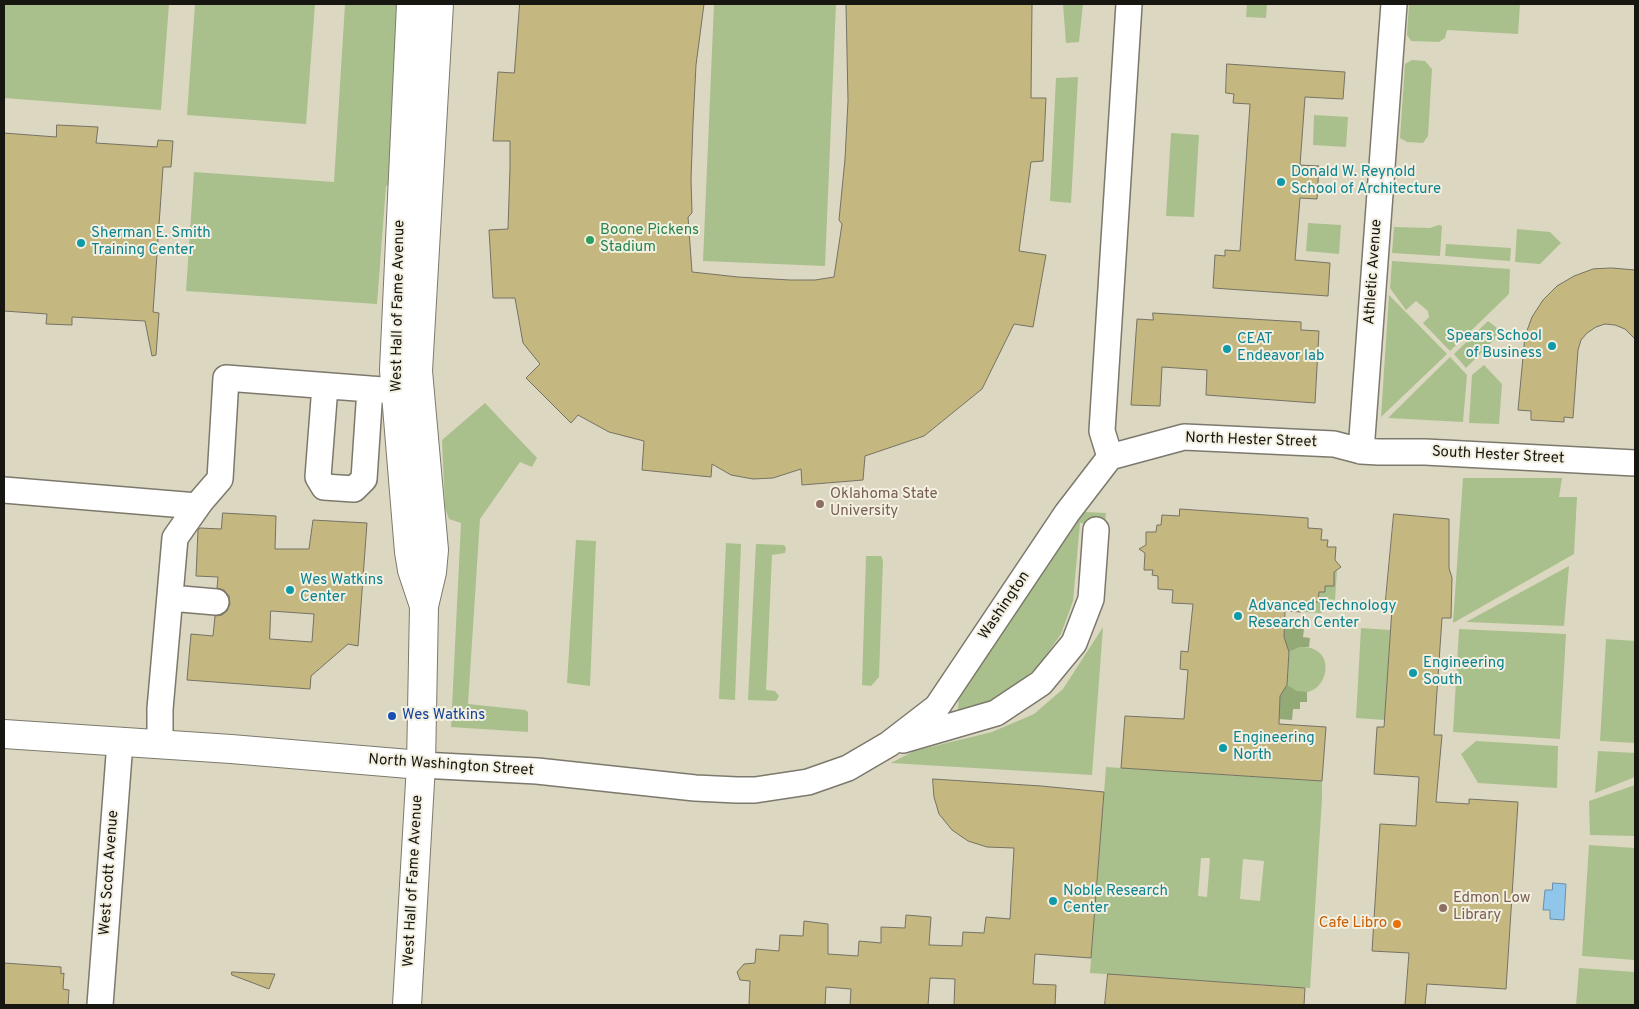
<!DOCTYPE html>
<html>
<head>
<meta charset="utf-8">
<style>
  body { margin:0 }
  #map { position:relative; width:1639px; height:1009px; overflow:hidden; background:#e6e2d4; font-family:Overpass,sans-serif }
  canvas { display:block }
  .frame { position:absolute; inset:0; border:5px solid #171611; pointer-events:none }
</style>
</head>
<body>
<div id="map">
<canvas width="1639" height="1009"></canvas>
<div class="frame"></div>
</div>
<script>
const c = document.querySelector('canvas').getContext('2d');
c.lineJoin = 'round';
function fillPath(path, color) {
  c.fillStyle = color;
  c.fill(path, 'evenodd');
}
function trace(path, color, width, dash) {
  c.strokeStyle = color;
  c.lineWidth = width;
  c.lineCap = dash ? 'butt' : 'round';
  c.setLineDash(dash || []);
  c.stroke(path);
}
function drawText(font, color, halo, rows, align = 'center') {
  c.font = font + ' Overpass,sans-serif';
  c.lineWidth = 4;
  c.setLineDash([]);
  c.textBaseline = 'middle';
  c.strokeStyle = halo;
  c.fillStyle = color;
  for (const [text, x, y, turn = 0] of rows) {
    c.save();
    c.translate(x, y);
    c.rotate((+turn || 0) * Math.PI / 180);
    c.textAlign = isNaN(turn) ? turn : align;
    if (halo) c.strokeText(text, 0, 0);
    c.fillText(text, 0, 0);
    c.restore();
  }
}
fillPath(new Path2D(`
  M4,4H1635V1005H4Z`), '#dcd7c1');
fillPath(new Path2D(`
  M4,4H169L161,110L4,98Z
  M195,4H315L306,124L187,115Z
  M345,4H402L390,185L386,186L377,304L186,291L194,172L334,182Z
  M714,4H836L825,266L703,261Z
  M1063,4H1083L1079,42L1066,43Z
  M1247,4H1267L1266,18L1246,17Z
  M1409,4H1520L1518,34L1447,30L1445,38L1439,42L1411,41L1407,35Z
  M1412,60L1425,61L1432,69L1428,136L1423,143L1407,142L1400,138L1405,64Z
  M1078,77L1071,203L1050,201L1056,78Z
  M1314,115L1348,117L1346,147L1313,145Z
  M1171,133L1199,135L1194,217L1166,216Z
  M1308,223L1341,225L1339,254L1306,251Z
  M1439,225L1442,226L1440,256L1392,253L1394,227L1430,228Z
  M1517,229L1550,232L1561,243L1540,264L1515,262Z
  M1446,244L1511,248L1510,261L1445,256Z
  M1392,261L1510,269L1509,294L1450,351L1423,323L1429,317L1428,311L1416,301L1406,310L1390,288Z
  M1389,295L1447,354L1381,417Z
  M1488,321L1502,332L1466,368L1454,354Z
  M1450,357L1467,375L1463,422L1388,418Z
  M1484,365L1502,384L1499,424L1469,423L1472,375Z
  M485,403L537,458L532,467L520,462L480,519L468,704L525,710L528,712V732L451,727L461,523L449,519L445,508L442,440Z
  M1463,478H1562L1559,497H1577L1574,554L1453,623Z
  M1084,512L1106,513L1105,523H1080L1073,601L1061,634L1039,665L1013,689L991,704L969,711L958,709L959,692Z
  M576,540L596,541L590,686L567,683Z
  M726,543L741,544L735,700L719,699Z
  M756,544L784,545L786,548L785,553L772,555L766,690L775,691L779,696L776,701L748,700Z
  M866,556H881L883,560L879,677L871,686L862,685Z
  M1569,566L1564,626L1466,622Z
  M1337,570L1335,600L1329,599L1328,605H1322V613L1301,612L1302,601L1318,602L1319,592H1325V586H1334V572Z
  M1103,627L1092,775L891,763L914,751L992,732L1034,714L1063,689Z
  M1361,628L1390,630L1385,720L1356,718Z
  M1459,629L1566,634L1560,739L1453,732Z
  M1606,639L1635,641V743L1600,741Z
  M1300,647C1346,645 1323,714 1287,685L1289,652Z
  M1476,741L1558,746L1557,788L1478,783L1461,754Z
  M1598,751L1635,753V777L1595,793Z
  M1106,767L1322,781V799L1310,988L1090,973ZM1201,858H1210L1207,897L1198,896ZM1243,859L1264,861L1260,901L1240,899Z
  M1635,785V836L1590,835L1589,801Z
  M1589,845L1635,848V960L1582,956Z
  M1579,968L1635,972V1005H1576Z`), '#a9c08c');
fillPath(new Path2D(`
  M1285,619L1297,620V628L1304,629L1303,637L1310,638L1309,647H1300L1289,652L1284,637Z
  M1287,685L1297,691L1307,692V702H1300V709H1293L1292,720L1279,719L1280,696Z`), '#93a976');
const water = new Path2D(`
  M1553,883L1566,884L1564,920L1550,919V910H1543L1545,890H1552Z`);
fillPath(water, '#8fc6e9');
trace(water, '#6b91a8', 1);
const building = new Path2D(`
  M520,4H704L696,65L693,123L691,179L692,213L688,217L692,272L738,277L790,280H815L834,277L842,224L839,220L845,159L848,101L846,4H1032L1031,98H1046L1043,161L1031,162L1019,251L1046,255L1033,327L1014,324L982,389L924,436L865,456L863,480L802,485L801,469L773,478L753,479L731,475L712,464L711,477L642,470L644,441L609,432L578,415L571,423L526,378L540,364L523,343L515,298H493L489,230L508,229L510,168V141H493L498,72L514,73Z
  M1227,64L1345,72L1343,99L1305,97L1300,165L1319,166L1317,199L1300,198L1295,260L1330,263L1328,296L1213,288L1215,255L1225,256V250L1240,251L1250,104L1233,103L1234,94L1226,93Z
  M57,125L98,127L96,143L157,147L158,140L173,141L171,167H163L153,312L159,313L156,355L152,356L145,321L72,317V325L46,324L47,314L4,311V133L56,137Z
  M1612,268L1635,270V339L1625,329L1615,325L1605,324L1596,327L1587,333L1581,340L1578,350L1573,418L1564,417V422L1531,420V411L1518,410L1525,336L1532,317L1543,300L1557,286L1574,276L1593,269Z
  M1153,313L1301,322V330L1319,331L1315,403L1206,395L1207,370L1162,367L1160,406L1131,405L1137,319L1153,320Z
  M1180,509L1308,518V528L1322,529L1321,540H1328L1327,547H1336L1335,560L1341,567L1334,572V586H1325V592H1319L1318,602L1302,601L1301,612L1285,611L1284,637L1289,652L1287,685L1280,696L1279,724L1326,727L1322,781L1121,768L1125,716L1184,719L1188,670L1180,669L1181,651L1188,652L1193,604L1172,603L1173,590L1158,589V576L1152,575L1153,570H1144L1145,553L1139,549L1146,545V532H1156L1157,525H1161L1162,515L1179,516Z
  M223,513L276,516L275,549H309L313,520L367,523L358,646L348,644L311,676L310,689L187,680L191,634L213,636L215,616L222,615L227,611L230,604L229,596L224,590L217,588L218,577L196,576L198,530L200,528L221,529ZM271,611L314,614L312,642L270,639Z
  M1394,514L1449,519V568L1452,578L1451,618H1442L1434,735H1442L1436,802L1469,804V799L1518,802L1506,989L1427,984L1425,1005H1405L1409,953L1372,951L1380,824L1416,826L1419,777L1374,774L1377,727H1384L1392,608L1385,609Z
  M933,779L1041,786L1104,792L1091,958L1035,954L1033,984L1056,985L1055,1005H954L955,979L930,978L928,1005H850L851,989L826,987L825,1005H749L750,981L740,980L737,972L744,964L755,963L756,949L779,951L780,935L803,936L804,921L828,924V954L858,956L859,941L881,943V927L905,928L906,915L931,917L929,945L962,946L963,932L984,933L986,917L1010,919L1014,848L987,847L968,841L952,830L939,814L934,797Z
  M4,963L61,967V974L64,973L63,989L69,990L68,1005H4Z
  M232,972L275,974L269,989L232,975Z
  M1108,974L1305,988L1304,1005H1105Z`);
fillPath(building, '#c4b77f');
trace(building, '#767366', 1);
const minor = new Path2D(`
  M1129,4L1102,431L1110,457L1184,437L1334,444L1361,451L1379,452H1425L1635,463
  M325,386L318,477L324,487L354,489L364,479L370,389
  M1361,451L1394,4
  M4,490L197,506
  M170,598L216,602
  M903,740L996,713L1041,683L1074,643L1091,599L1096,530
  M160,744V709L175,538L201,501L220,479L226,378L396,391
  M421,765L537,771L695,788L737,790H755L808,782L848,768L889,744L937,707L1067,513L1110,457
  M100,1005L120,742`);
const major = new Path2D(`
  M411,4L394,370L409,552L412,570L424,606
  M4,734L231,749L421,765
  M407,1005L421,765L424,606L432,572L434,550L418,371L439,4`);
trace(minor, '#7c796c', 28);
trace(major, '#7c796c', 30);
trace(minor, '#fff', 25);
trace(major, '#fff', 28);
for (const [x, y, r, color] of [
  [1281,182,5,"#0f9aa8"],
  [590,240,5,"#2e9e5b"],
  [81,243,5,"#0f9aa8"],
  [1552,346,5,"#0f9aa8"],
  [1227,349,5,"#0f9aa8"],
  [820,504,5,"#8d6e63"],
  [290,590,5,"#0f9aa8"],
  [1238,616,5,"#0f9aa8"],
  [1413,673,5,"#0f9aa8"],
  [392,716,5,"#1a4fb4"],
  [1223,748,5,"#0f9aa8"],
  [1053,901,5,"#0f9aa8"],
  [1443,908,5,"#8d6e63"],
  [1397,924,5,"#e8710a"]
]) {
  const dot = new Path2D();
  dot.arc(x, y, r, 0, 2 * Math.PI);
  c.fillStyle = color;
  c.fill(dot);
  trace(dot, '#f3f0e1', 2);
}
drawText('15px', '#0d838f', '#f3f0e1', [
  ["Donald W. Reynold",1291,173],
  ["School of Architecture",1291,190],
  ["Sherman E. Smith",91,234],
  ["Training Center",91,251],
  ["Spears School",1542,337,"right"],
  ["of Business",1542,354,"right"],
  ["CEAT",1237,340],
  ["Endeavor lab",1237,357],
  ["Wes Watkins",300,581],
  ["Center",300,598],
  ["Advanced Technology",1248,607],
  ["Research Center",1248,624],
  ["Engineering",1423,664],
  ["South",1423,681],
  ["Engineering",1233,739],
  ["North",1233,756],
  ["Noble Research",1063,892],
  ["Center",1063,909]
], 'left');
drawText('15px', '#27864d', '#f3f0e1', [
  ["Boone Pickens",600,231],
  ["Stadium",600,248]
], 'left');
drawText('15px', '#171611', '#f3f0e1', [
  ["Athletic Avenue",1374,272,-86],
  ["West Hall of Fame Avenue",399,306,-89],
  ["North Hester Street",1251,441,2],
  ["South Hester Street",1498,456,3],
  ["Washington",1005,606,-56],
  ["North Washington Street",451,766,4],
  ["West Scott Avenue",110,873,-86],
  ["West Hall of Fame Avenue",414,881,-87]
]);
drawText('15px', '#785e54', '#f3f0e1', [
  ["Oklahoma State",830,495],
  ["University",830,512],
  ["Edmon Low",1453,899],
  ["Library",1453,916]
], 'left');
drawText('15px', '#164399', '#f3f0e1', [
  ["Wes Watkins",402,716]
], 'left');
drawText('15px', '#c56008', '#f3f0e1', [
  ["Cafe Libro",1387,924]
], 'right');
</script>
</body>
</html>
